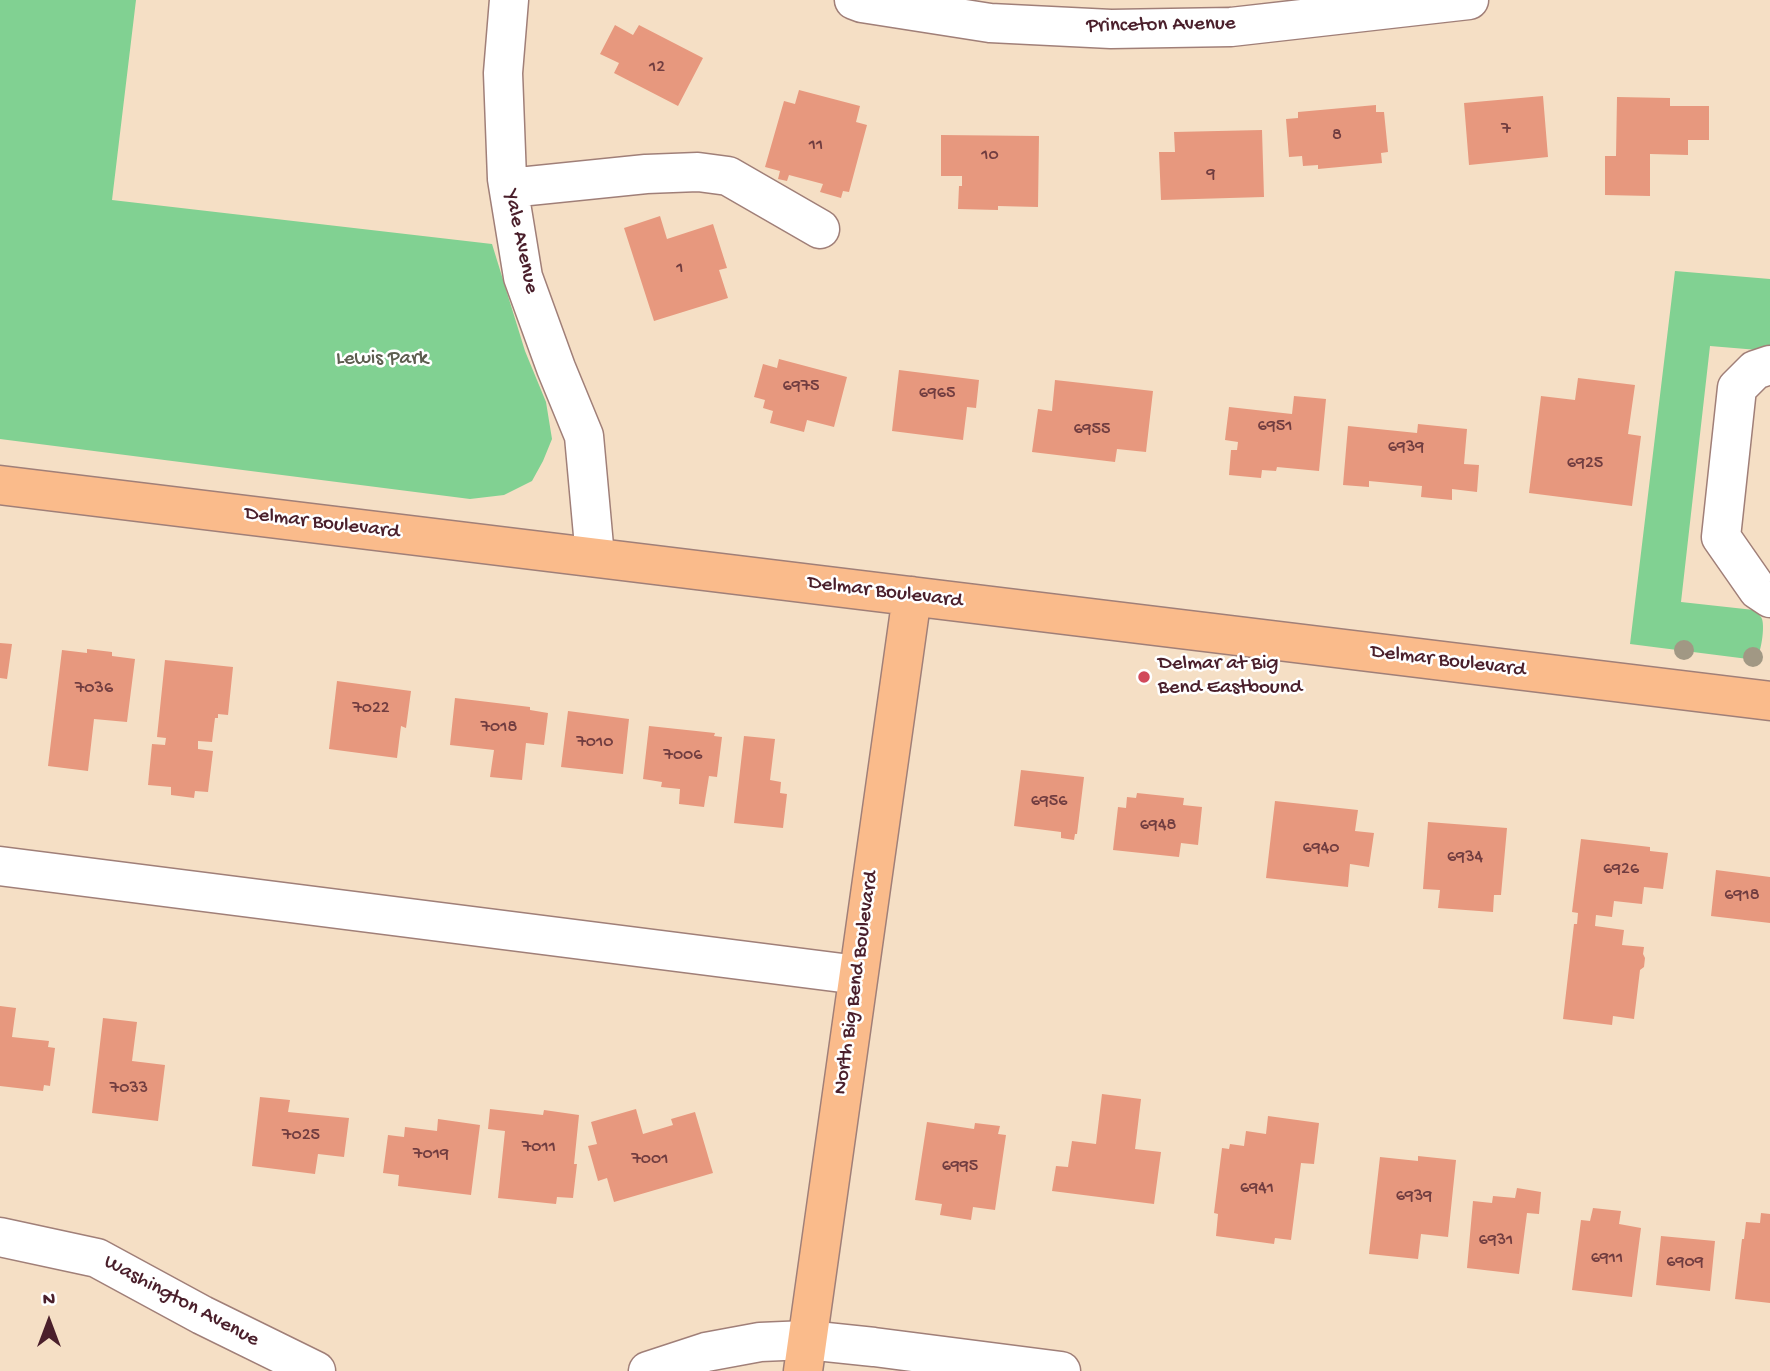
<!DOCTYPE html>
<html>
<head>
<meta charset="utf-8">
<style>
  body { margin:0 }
  #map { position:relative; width:1770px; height:1371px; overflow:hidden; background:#f5dfc5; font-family:"Gochi Hand",sans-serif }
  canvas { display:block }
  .north { position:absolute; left:14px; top:1287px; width:70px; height:70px; -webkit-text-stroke:5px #fff; paint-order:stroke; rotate:0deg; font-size:19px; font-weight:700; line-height:28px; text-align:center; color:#4a1f2b }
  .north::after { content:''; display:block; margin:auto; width:24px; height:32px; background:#4a1f2b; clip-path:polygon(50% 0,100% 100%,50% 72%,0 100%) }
</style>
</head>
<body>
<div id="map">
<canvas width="1770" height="1371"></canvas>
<div class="north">N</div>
</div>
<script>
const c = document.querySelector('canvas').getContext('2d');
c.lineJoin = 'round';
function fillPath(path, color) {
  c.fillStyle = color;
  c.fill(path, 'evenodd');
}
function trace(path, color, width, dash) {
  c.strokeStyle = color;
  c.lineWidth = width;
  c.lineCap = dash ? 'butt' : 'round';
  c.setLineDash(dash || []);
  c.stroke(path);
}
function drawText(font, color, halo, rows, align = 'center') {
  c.font = font + ' "Gochi Hand",sans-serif';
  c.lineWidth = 5;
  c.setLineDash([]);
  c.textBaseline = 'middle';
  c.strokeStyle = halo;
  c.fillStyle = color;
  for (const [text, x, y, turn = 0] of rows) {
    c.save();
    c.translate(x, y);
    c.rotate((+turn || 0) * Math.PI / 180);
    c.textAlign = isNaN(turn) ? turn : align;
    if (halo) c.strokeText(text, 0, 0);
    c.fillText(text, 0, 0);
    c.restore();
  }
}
fillPath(new Path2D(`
  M0,0H136L112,200L492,244L525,351L546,402L552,439L543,461L532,481L504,495L470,499L0,439Z
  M1675,271L1770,279V351L1710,346L1681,602L1754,610C1757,613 1760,614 1762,619C1765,628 1761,653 1756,660L1630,644Z`), '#81d192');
fillPath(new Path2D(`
  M615,25L633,35L639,25L703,58L678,106L614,73L619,63L600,54Z
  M799,90L860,106L856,122L867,125L849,192L843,191L841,198L820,192L823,184L789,175L787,181L778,179L780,171L765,167L784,101L795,104Z
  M1543,96L1548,157L1469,165L1464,103Z
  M1617,97L1670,98V106H1709V140H1688V155L1650,154V196L1605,195V156H1616Z
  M1376,105V112H1384L1388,152L1381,153L1382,163L1318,169V165L1303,166L1302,156L1289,157L1286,119L1298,118V112Z
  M1262,130L1264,197L1161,200L1159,152H1175L1174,132Z
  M941,135L1039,136L1038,207L998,206V210L958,209L959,186H962V176H941Z
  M660,216L667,239L713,224L727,268L719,270L728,298L654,321L624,228Z
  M779,359L847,377L834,427L807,420L804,432L770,423L773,411L763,408L765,400L754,397L763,364L777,368Z
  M899,370L979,380L976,408L967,407L963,440L892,431Z
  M1578,378L1635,385L1628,434L1641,436L1632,506L1529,493L1541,396L1575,400Z
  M1055,380L1153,391L1146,452L1117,449L1115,462L1032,452L1038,409L1052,411Z
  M1294,396L1326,399L1319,471L1277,467L1276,471L1262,470L1261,478L1229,475L1231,450H1237L1238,442L1225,440L1229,407L1292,414Z
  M1418,424L1467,429L1464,464L1479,465L1477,492L1452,489V500L1421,497L1422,486L1369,481V487L1343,485L1348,426L1417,433Z
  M0,643L12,644L7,679L0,678Z
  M87,649L112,652V656L135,659L127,722L94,719L88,771L48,766L62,650L87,653Z
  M165,660L233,667L228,715L218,714V718H215L212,742L198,741V749L213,751L208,792L195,791L194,798L171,795V787L148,785L152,744L165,745L166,738L157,737Z
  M337,681L411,691L406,728L401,726L397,758L329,749Z
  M455,698L530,707V710L548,713L544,745L526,743L522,780L490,777L494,750L450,745Z
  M568,711L629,719L623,774L561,767Z
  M649,726L715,733L714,736L722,737L717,777L709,776L704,807L679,804L680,789L661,787L662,782L643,779Z
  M744,736L775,739L770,780L781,782L780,793L787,794L783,828L734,823Z
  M1021,770L1084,777L1077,834H1075L1074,840L1061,838V832L1014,826Z
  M1137,793L1184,798L1183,805L1202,807L1198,845L1181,843L1179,857L1113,850L1118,807L1126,808L1127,797L1136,798Z
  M1275,801L1358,810L1355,831L1374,833L1369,867L1350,864L1348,887L1266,878Z
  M1428,822L1507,828L1501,895H1494L1493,912L1438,908L1440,890L1423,889Z
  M1581,839L1650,847V851L1668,853L1663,889L1644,887L1642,904L1614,901L1612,917L1596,915L1595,926L1624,930L1622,945L1644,947L1643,954L1645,958L1644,967L1640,970L1634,1019L1613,1016L1612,1025L1563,1019L1574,924H1577L1578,913L1572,912Z
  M1716,870L1770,877V923L1711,916Z
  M0,1006L16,1008L12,1037L49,1041L48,1047L55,1048L50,1086L44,1085L43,1091L0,1086Z
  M103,1018L137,1022L132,1061L165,1065L158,1121L92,1113Z
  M1102,1094L1141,1099L1135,1149L1161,1152L1154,1204L1052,1191L1056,1166L1068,1167L1072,1141L1096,1144Z
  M260,1097L290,1100L288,1112L349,1118L344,1157L318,1154L315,1174L252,1166Z
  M490,1109L543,1115L544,1110L579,1115L574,1164H577L573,1198L557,1197L556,1204L498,1198L505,1131L488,1129Z
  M636,1109L643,1134L673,1125L671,1119L695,1112L713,1173L614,1202L607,1178L598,1181L588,1146L597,1144L591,1122Z
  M1268,1116L1319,1123L1314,1164L1301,1163L1291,1240L1275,1238L1274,1244L1216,1236L1218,1214L1214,1213L1222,1148L1229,1149L1230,1144L1244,1146L1246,1131L1266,1134Z
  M438,1119L480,1125L471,1195L398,1186L399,1175L383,1173L388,1135L404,1137L405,1127L437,1131Z
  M927,1122L974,1129L975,1123L1000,1126L998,1134L1006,1135L995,1210L973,1207L971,1220L940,1215L942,1204L915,1200Z
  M1418,1156L1456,1160L1448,1237L1421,1234L1418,1259L1369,1254L1380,1157L1418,1161Z
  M1517,1188L1541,1192L1539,1214L1527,1213L1519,1274L1467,1268L1473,1201L1492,1203L1493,1196L1515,1198Z
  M1593,1208L1621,1211L1619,1224L1641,1228L1632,1297L1572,1290L1581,1220L1590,1221Z
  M1761,1213L1770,1214V1303L1735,1299L1742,1239H1744L1746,1222L1760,1223Z
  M1661,1236L1715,1241L1710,1291L1656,1285Z`), '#e7987e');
const minor = new Path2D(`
  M509,0L503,73L507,179L523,277L556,368L584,436L595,557
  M854,0L862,3L990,23L1111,29L1231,27L1469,0
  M509,188L646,174L698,172L728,176L820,229
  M1770,365L1755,370L1737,388L1721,537L1758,590L1770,598
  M0,866L858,975
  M0,1237L97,1258L202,1315L316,1371
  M648,1371L706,1352L760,1342L807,1340L874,1347L1061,1371`);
const major = new Path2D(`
  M0,485L1770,701
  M803,1371L912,596`);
trace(minor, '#a07f78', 41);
trace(major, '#a07f78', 41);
trace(minor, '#fff', 38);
trace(major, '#fabb8b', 38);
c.fillStyle = '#a19884';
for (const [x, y] of [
  [1684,650],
  [1753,657]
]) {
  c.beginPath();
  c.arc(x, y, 10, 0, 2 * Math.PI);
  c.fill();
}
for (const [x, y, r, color] of [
  [1144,677,7,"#d1495b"]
]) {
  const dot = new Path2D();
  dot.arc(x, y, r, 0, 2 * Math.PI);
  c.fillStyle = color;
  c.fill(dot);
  trace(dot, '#fff', 2.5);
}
drawText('18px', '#713d40', null, [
  ["12",657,68],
  ["7",1506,130],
  ["8",1337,136],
  ["11",816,146],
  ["10",990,156],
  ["9",1211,175],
  ["1",680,269],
  ["6975",801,387],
  ["6965",937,394],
  ["6951",1275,427],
  ["6955",1092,430],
  ["6939",1406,448],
  ["6925",1585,464],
  ["7036",94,689],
  ["7022",371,709],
  ["7018",499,728],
  ["7010",595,743],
  ["7006",683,756],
  ["6956",1049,802],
  ["6948",1158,826],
  ["6940",1321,849],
  ["6934",1465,858],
  ["6926",1621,870],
  ["6918",1742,896],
  ["7033",129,1089],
  ["7025",301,1136],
  ["7011",539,1148],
  ["7019",431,1155],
  ["7001",650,1160],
  ["6995",960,1167],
  ["6941",1257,1189],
  ["6939",1414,1197],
  ["6931",1496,1241],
  ["6911",1607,1259],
  ["6909",1685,1263]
]);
drawText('21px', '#4a1f2b', '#fff', [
  ["Princeton Avenue",1161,26,-1],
  ["Yale Avenue",520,242,78],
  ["Delmar Boulevard",322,524,7],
  ["Delmar Boulevard",885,593,7],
  ["Delmar Boulevard",1448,662,7],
  ["North Big Bend Boulevard",857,983,-82],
  ["Washington Avenue",181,1302,28]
]);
drawText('21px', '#5d5d4f', '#fff', [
  ["Lewis Park",382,360]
]);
drawText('21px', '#4a1f2b', '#fff', [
  ["Delmar at Big",1158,665],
  ["Bend Eastbound",1158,689]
], 'left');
</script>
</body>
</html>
